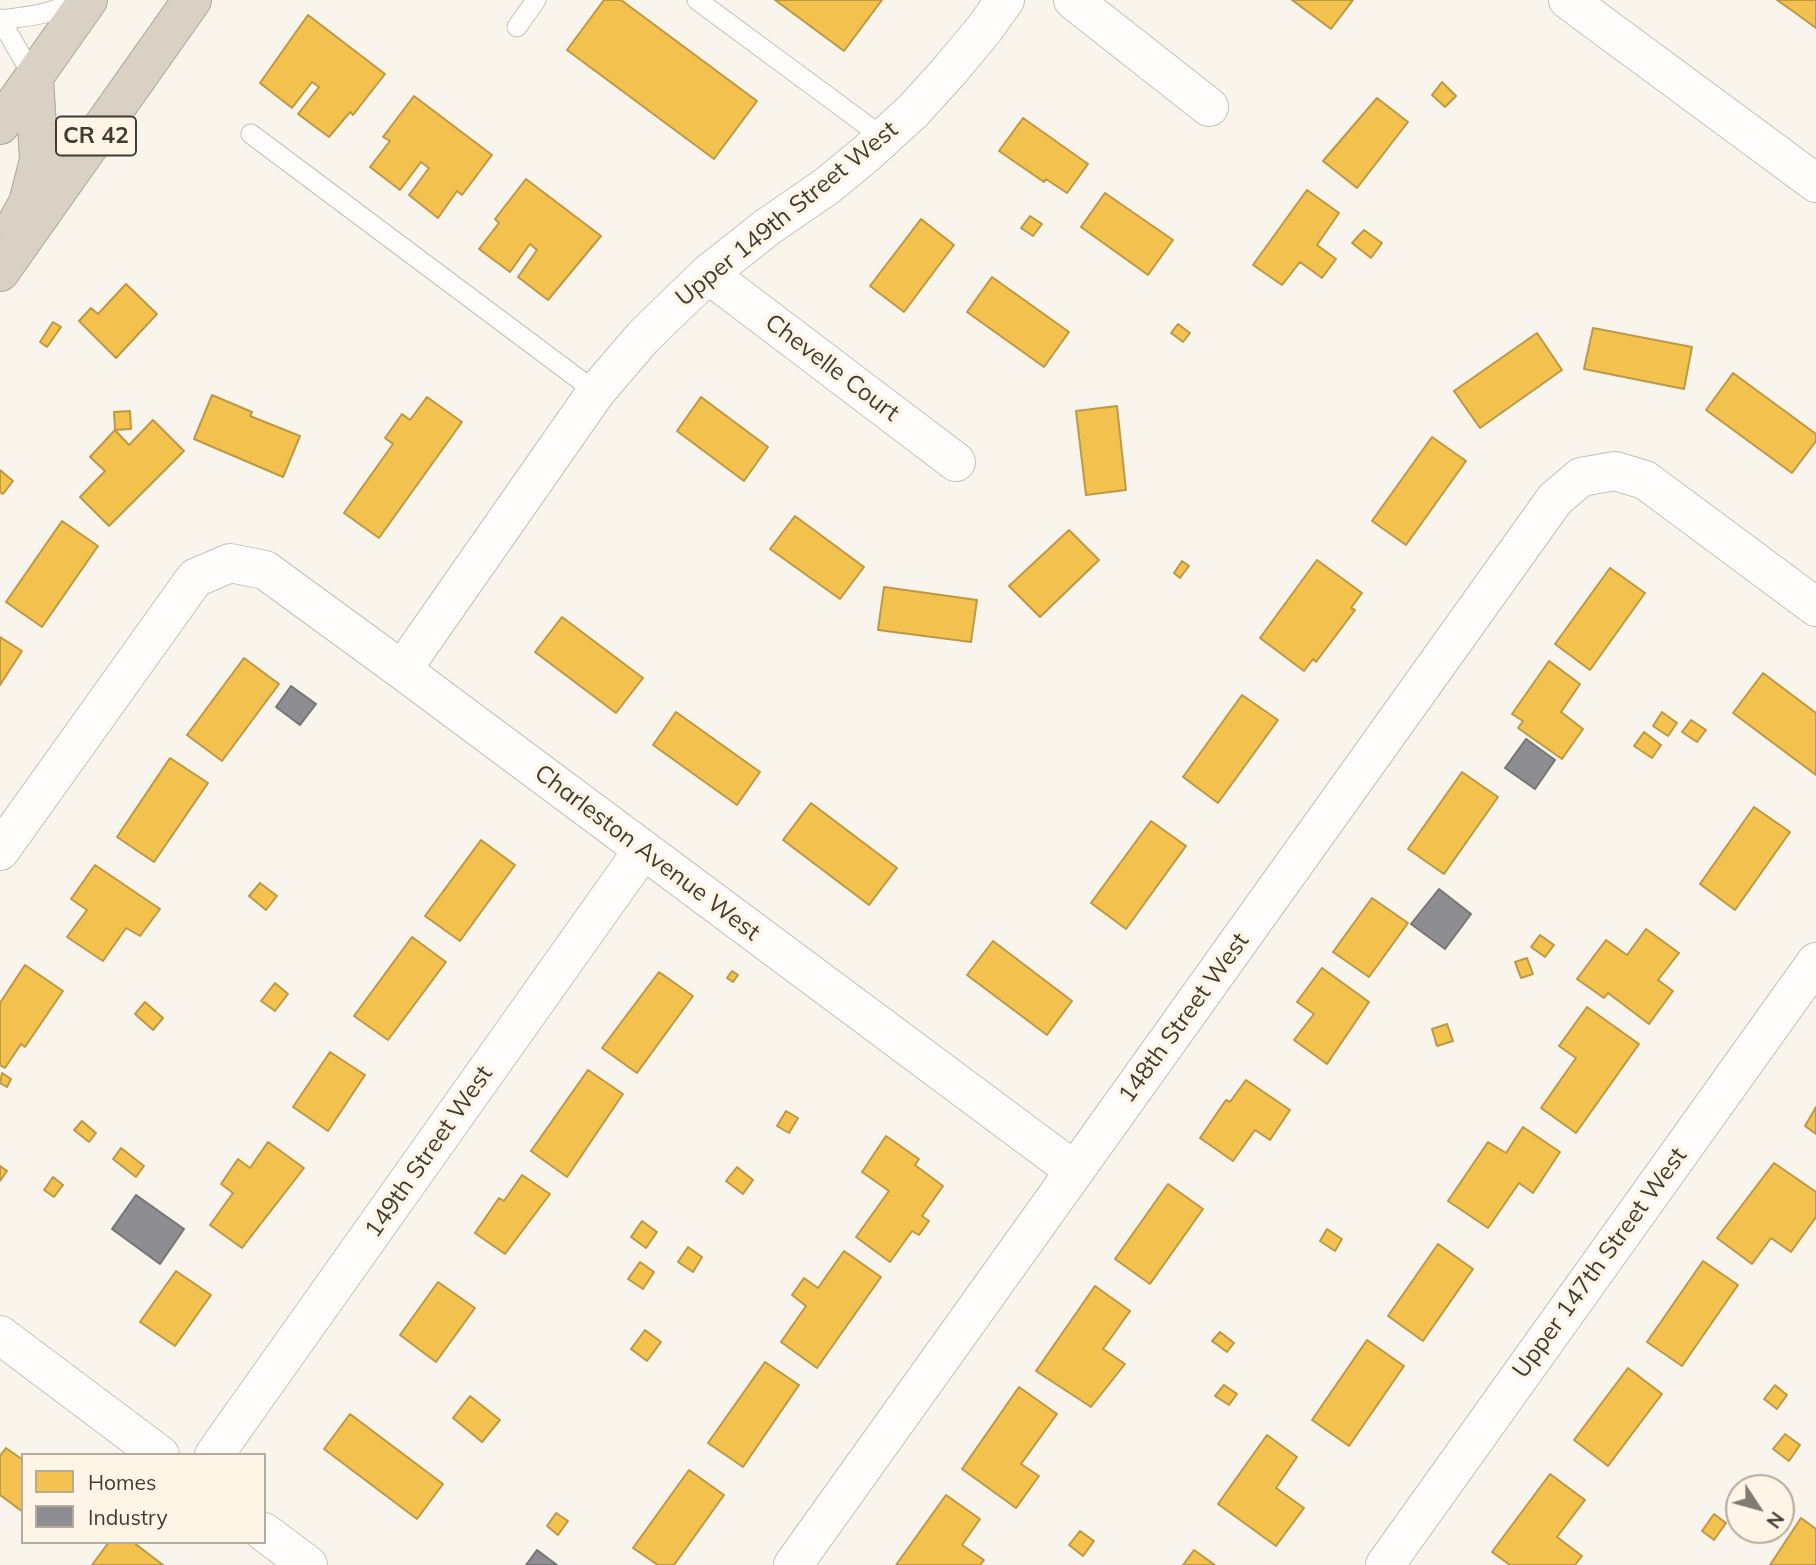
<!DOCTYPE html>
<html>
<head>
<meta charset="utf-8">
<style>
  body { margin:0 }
  #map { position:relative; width:1816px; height:1565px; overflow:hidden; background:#f9f4ec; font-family:Mulish,sans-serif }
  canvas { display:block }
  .legend { position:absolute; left:21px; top:1453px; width:245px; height:91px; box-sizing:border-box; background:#fff5e6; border:2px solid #b3ab9e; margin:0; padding:9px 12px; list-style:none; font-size:21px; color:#413b31 }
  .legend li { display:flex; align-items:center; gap:14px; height:35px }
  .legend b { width:35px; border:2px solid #b3ab9e }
  .north { position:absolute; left:1725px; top:1474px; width:70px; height:70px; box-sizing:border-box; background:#fff5e6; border:2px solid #b3ab9e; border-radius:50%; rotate:126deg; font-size:19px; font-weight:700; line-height:28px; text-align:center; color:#413b31 }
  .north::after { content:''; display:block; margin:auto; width:24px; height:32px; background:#817c72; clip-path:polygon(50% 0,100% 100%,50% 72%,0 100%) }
</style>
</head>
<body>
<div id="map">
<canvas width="1816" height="1565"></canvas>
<ul class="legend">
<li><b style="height:19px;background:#f2c14e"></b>Homes</li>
<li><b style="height:19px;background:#8d8d92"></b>Industry</li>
</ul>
<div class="north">N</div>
</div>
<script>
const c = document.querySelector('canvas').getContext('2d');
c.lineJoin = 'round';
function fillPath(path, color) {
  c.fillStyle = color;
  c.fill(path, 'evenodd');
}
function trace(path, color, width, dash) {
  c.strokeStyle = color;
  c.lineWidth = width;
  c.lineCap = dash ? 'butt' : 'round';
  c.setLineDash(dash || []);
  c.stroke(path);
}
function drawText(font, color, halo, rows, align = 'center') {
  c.font = font + ' Mulish,sans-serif';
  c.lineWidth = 7;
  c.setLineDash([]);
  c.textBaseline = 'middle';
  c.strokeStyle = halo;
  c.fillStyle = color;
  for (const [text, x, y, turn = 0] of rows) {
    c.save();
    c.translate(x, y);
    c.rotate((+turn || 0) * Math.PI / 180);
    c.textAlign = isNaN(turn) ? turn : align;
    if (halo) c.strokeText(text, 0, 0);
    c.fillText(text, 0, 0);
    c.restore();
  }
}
const homes = new Path2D(`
  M604,0H621L757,101L714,159L567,50Z
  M775,0H882L844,51Z
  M1292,0H1353L1331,29Z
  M1777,0H1816V28L1794,12Z
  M308,15L385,74L353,115L350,112L329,137L298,114L319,87L312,82L292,108L260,83Z
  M1442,82L1456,96L1445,107L1432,95Z
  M414,96L492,155L462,195L457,191L438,218L409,195L429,168L421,162L400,190L370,167L390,141L383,137Z
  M1377,98L1408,122L1357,188L1323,161Z
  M1023,118L1088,164L1067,193L1046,179L1044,182L999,151Z
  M526,179L601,236L548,300L518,277L537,250L530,244L510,272L479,249L499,223L495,219Z
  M1307,190L1339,213L1317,245L1336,259L1322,278L1300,262L1282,285L1253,265Z
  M1105,193L1173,240L1148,275L1081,227Z
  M1030,216L1042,224L1033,236L1021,228Z
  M921,219L954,245L904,312L870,286Z
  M1364,230L1382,243L1371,258L1352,243Z
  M992,277L1069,332L1044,367L967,312Z
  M126,284L157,314L116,358L79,321L91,308L98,314Z
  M53,322L61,327L47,347L40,342Z
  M1178,324L1190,333L1183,342L1171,333Z
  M1593,328L1692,347L1684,389L1584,369Z
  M1537,333L1562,370L1480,428L1454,391Z
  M1733,373L1816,434V441L1792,473L1706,410Z
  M212,395L252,412L250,416L300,436L283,477L194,439Z
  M427,397L462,422L379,538L344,513L393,444L385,438L402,414L410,420Z
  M701,397L768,447L744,481L677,431Z
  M1117,406L1126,490L1086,495L1076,411Z
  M130,411L131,429L115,430L114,412Z
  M153,420L184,451L109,526L80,497L105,471L90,457L115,430L129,445Z
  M1432,437L1466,461L1406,545L1372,521Z
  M0,470L13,481L3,494L0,492Z
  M795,516L864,567L840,599L770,549Z
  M62,521L98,546L42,627L6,602Z
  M1069,530L1099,560L1040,617L1009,586Z
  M1317,560L1362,593L1351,608L1355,610L1316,662L1313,659L1304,671L1260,638Z
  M1182,561L1189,566L1180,578L1174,573Z
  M1610,568L1645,593L1590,670L1555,644Z
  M884,587L977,600L971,642L878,630Z
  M562,617L643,678L616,713L535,652Z
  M0,637L22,651L0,685Z
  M244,658L279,684L222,761L187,735Z
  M1549,661L1580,684L1561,712L1583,729L1562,759L1518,728L1523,721L1512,714Z
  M1763,673L1816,713V775L1733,713Z
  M1242,695L1278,720L1218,803L1183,777Z
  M676,712L760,772L737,805L653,745Z
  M1662,712L1677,723L1668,736L1653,726Z
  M1691,720L1706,730L1697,742L1682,732Z
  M1644,732L1661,745L1652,758L1634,746Z
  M170,758L208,783L154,862L117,837Z
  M1462,772L1498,797L1444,874L1408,849Z
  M811,803L897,868L869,905L783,840Z
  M1754,807L1790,832L1735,910L1700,884Z
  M1151,821L1186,846L1126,929L1091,903Z
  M481,840L515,865L460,941L425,916Z
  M95,865L160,909L140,936L126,928L103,961L67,937L87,910L71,899Z
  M260,883L277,896L266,910L249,896Z
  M1372,898L1408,923L1369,977L1333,952Z
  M1646,929L1679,953L1658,980L1673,991L1649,1024L1608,993L1604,998L1577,979L1606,940L1627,955Z
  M1540,935L1554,945L1545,957L1531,947Z
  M412,937L446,962L388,1040L354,1016Z
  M993,941L1072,1001L1047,1035L967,975Z
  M1527,958L1533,974L1521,978L1515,962Z
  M25,965L63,991L25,1047L21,1044L5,1068L0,1065V1003Z
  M1322,968L1369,1002L1327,1064L1294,1040L1314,1014L1297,1002Z
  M732,971L738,975L733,982L727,978Z
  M659,972L693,996L637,1073L602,1048Z
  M275,983L288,994L275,1011L261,1001Z
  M145,1002L163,1018L153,1030L135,1014Z
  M1587,1007L1639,1044L1576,1133L1541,1108L1576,1058L1559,1046Z
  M1447,1024L1453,1041L1437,1046L1432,1029Z
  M330,1052L365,1075L328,1131L293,1107Z
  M588,1070L623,1094L567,1177L531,1151Z
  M2,1073L11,1079L7,1087L0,1083Z
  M1246,1080L1290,1110L1270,1140L1255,1130L1233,1161L1200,1138L1226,1100L1230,1102Z
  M1816,1107V1134L1805,1126Z
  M786,1111L798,1118L789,1133L777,1126Z
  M82,1121L96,1133L89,1142L74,1130Z
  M1523,1127L1560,1152L1533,1193L1519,1183L1488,1228L1448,1201L1488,1142L1506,1153Z
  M886,1136L919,1159L915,1165L943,1186L922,1216L929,1221L919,1235L912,1231L890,1262L856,1237L889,1191L862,1172Z
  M268,1142L304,1168L242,1248L210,1225L233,1193L221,1184L238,1159L250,1168Z
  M121,1148L144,1166L136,1177L113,1159Z
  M1774,1163L1816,1192V1217L1791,1252L1771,1238L1752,1264L1717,1238Z
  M0,1166L7,1171L0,1181Z
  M737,1167L753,1180L743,1194L726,1181Z
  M522,1175L550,1194L505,1254L475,1233L499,1198L504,1201Z
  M53,1177L63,1185L54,1197L44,1190Z
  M1168,1184L1203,1209L1150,1284L1115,1259Z
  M642,1221L657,1232L646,1248L631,1237Z
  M1327,1229L1342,1239L1335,1251L1320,1241Z
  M1438,1244L1473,1269L1423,1341L1388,1316Z
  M688,1247L702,1257L693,1272L678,1262Z
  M844,1251L881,1277L817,1368L781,1342L806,1306L792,1295L804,1278L818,1288Z
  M1703,1261L1738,1285L1682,1366L1647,1342Z
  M640,1262L654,1272L643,1289L628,1279Z
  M176,1271L211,1295L175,1346L140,1322Z
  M438,1282L475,1308L436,1362L400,1335Z
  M1095,1286L1130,1311L1103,1349L1125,1364L1091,1407L1036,1371Z
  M645,1330L661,1342L647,1361L631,1349Z
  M1220,1332L1234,1343L1227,1352L1212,1341Z
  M1367,1340L1404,1366L1349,1446L1312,1420Z
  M765,1362L799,1385L743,1467L708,1443Z
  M1628,1368L1662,1394L1608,1466L1574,1440Z
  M1224,1385L1237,1394L1229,1405L1215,1396Z
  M1775,1385L1787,1395L1777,1409L1764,1399Z
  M1019,1387L1057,1414L1021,1464L1039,1476L1016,1508L962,1469Z
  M470,1396L500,1420L482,1442L453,1418Z
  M350,1414L443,1484L417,1519L324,1449Z
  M1785,1434L1800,1445L1789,1461L1773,1449Z
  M1267,1435L1297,1457L1276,1488L1304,1508L1276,1546L1218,1504Z
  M6,1448L23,1460V1512L0,1495V1456Z
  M689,1470L724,1495L674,1565H658L633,1548Z
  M1550,1474L1585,1500L1557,1537L1582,1556L1575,1565H1510L1492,1552Z
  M946,1495L980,1519L962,1545L984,1560L980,1565H896Z
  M556,1513L568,1521L558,1535L547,1526Z
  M1714,1514L1726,1523L1714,1540L1702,1531Z
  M1801,1518L1816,1529V1565H1770Z
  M1080,1531L1094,1541L1083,1556L1069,1545Z
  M109,1542H133L163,1565H92Z
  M1194,1550L1215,1565H1183Z`);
fillPath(homes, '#f2c14e');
trace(homes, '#bd9945', 2);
const industry = new Path2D(`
  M291,686L316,704L300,725L276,707Z
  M1526,739L1555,760L1535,789L1505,768Z
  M1439,889L1471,914L1445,949L1411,924Z
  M136,1195L184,1229L160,1264L112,1229Z
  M537,1550L557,1565H526Z`);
fillPath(industry, '#8d8d92');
trace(industry, '#767475', 2);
const lane = new Path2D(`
  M697,0L884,138
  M0,19L34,78
  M1,20C25,16 53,16 72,0
  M517,27L536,0
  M251,134L596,392`);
const street = new Path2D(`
  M1073,0L1209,107
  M708,274L956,462
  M402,670L596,392L643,337L708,274L766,228L827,186L867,153L913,111L951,69L985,28L1005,0
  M0,851L195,578L230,563L265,570L402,670L1075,1171
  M0,1335L160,1455
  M214,1455L643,850
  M264,1532L308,1565
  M793,1565L1555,499L1581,477L1615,471L1645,480L1816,607
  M1385,1565L1816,962`);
const secondary = new Path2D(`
  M1568,0L1816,183`);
const highway = new Path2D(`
  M0,125L88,0
  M15,226L28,203L39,160L34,78
  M0,272L192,0`);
trace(lane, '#c6c1b9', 21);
trace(street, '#c6c1b9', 40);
trace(secondary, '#c6c1b9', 40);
trace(highway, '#afa595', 40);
trace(lane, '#fefdfc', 19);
trace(street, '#fefdfc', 38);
trace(secondary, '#fefdfc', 38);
trace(highway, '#d9d1c4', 38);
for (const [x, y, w] of [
  [96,136,80]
]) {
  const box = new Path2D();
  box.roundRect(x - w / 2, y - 19.5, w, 39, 5);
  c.fillStyle = '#fff5e6';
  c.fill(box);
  trace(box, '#413b31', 2);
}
drawText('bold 23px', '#413b31', null, [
  ["CR 42",96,136]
]);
drawText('24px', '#413b31', '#fff5e6', [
  ["Upper 149th Street West",787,214,-39],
  ["Chevelle Court",832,368,37],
  ["Charleston Avenue West",647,853,37],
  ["148th Street West",1184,1018,-54],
  ["149th Street West",429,1152,-55],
  ["Upper 147th Street West",1600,1263,-54]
]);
</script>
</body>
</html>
